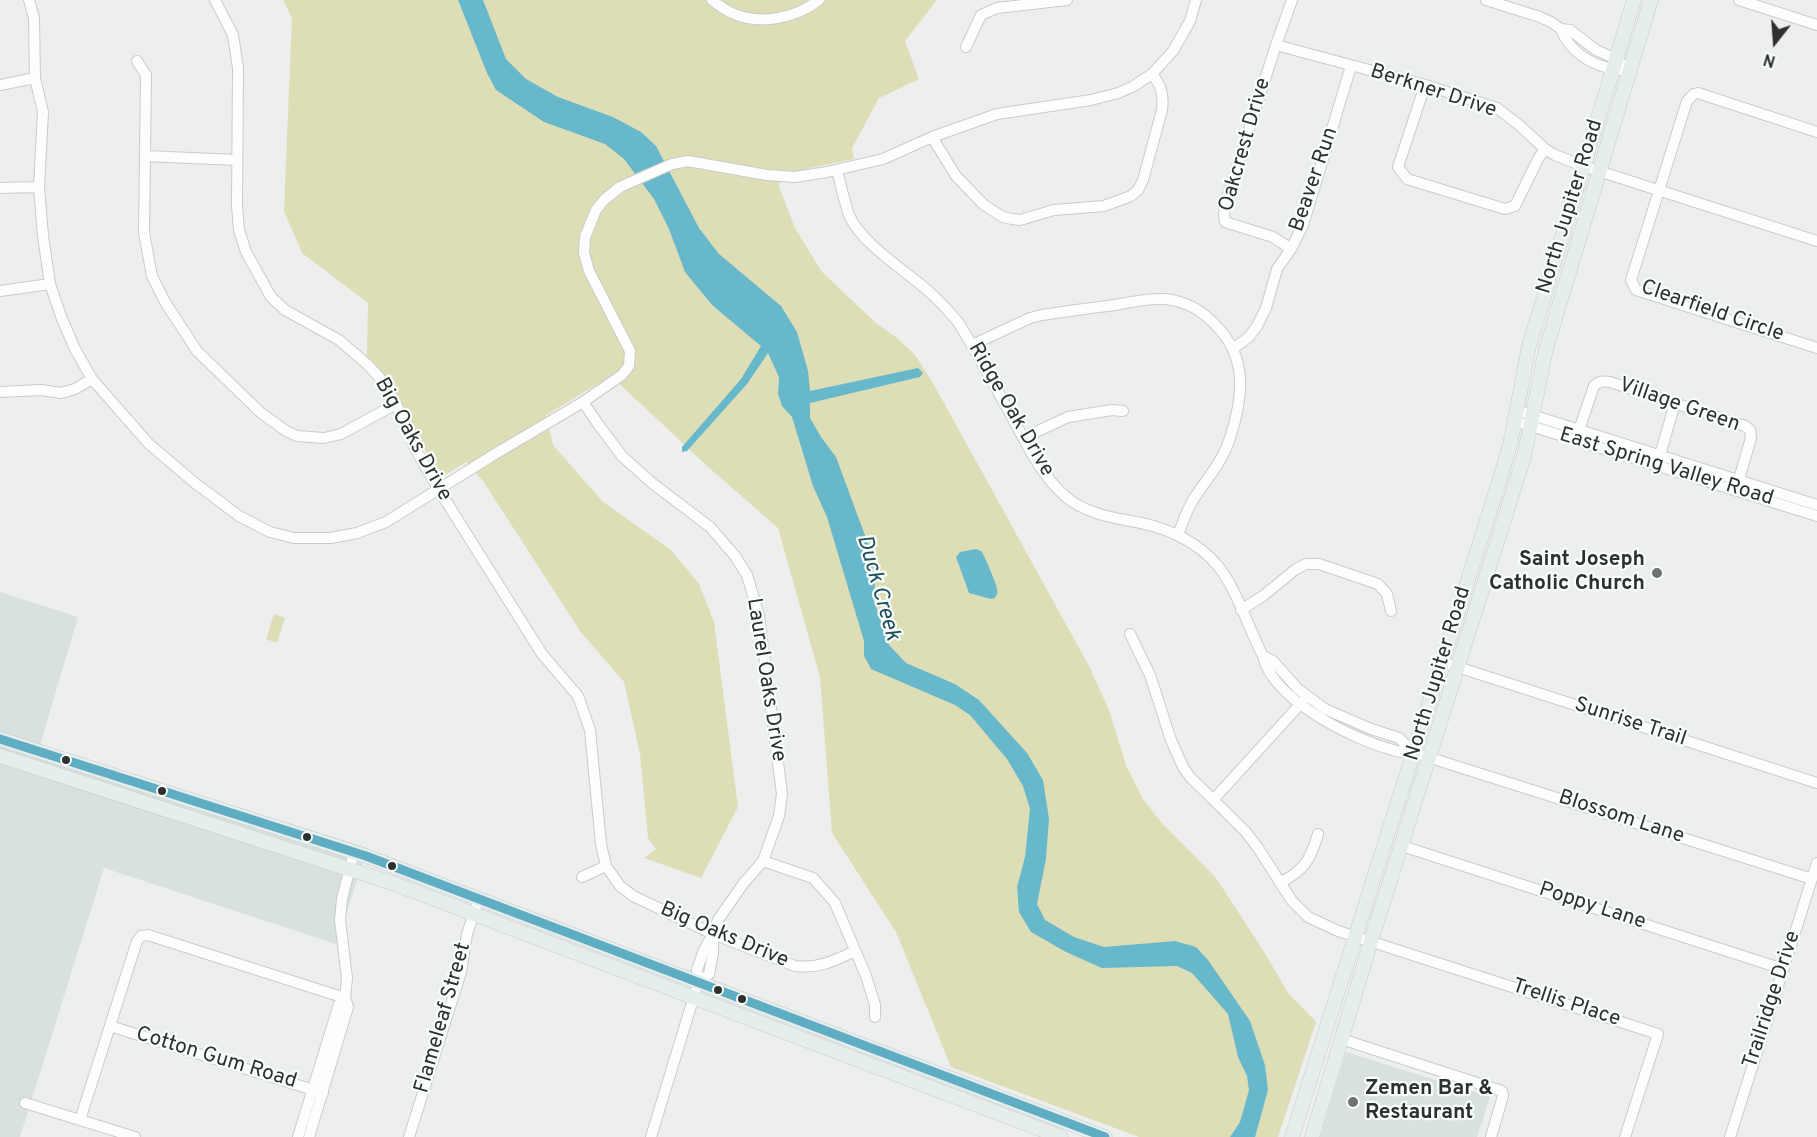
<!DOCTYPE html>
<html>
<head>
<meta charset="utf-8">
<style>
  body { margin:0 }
  #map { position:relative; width:1817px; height:1137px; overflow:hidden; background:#ecefed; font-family:Overpass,sans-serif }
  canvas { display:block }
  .north { position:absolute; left:1745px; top:12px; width:60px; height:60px; -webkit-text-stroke:4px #f8fefb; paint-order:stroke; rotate:197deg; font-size:16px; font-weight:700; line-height:24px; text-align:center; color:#2e302f }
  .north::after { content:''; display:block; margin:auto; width:21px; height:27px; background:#2e302f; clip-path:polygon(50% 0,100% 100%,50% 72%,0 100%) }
</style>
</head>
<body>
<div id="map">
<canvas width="1817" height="1137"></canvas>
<div class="north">N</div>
</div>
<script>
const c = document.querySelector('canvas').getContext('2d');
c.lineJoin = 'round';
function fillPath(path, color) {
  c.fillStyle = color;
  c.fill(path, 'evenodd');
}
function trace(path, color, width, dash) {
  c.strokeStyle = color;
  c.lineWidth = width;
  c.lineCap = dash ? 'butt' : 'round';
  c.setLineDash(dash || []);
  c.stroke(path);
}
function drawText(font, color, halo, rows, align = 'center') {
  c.font = font + ' Overpass,sans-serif';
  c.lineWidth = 4.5;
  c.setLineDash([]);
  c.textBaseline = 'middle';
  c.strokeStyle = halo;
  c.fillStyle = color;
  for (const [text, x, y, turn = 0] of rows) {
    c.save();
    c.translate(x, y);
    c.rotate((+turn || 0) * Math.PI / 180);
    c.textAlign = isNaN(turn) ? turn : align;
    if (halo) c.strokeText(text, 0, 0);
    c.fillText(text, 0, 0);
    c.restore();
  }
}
fillPath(new Path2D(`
  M0,592L78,617L40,745L368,848L336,944L104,868L20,1137H0Z
  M1346,1052L1490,1097L1477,1137H1320Z`), '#d8e1dc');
fillPath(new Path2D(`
  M283,0H937L905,41L919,79L879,98L852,148L854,159L805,169L778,184L795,228L822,272L877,324L897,338L915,355L933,383L1089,666L1109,710L1126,765L1143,799L1160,821L1216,878L1263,950L1288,993L1316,1022L1278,1137H1139L951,1067L896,932L832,833L820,677L778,528L707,466L611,376L546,415L553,445L603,502L671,550L699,584L714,622L738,807L701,878L644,858L656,849L648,838L640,754L624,682L580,631L483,481L466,462L442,477L367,356L368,303L302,253L284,211L292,18Z
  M274,614L285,618L277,643L266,639Z`), '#dddeb6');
fillPath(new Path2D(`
  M458,0H483L506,59L526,79L558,97L613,117L641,132L656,146L699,228L719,254L781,306L797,332L808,371L810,391L918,368L923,373L920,377L810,403V418L821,437L836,457L870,549L875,581L874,601L889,645L906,663L955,684L979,700L1027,753L1043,780L1049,819L1046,859L1037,904L1045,920L1074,937L1104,947L1175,941L1196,947L1208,960L1250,1021L1265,1065L1268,1090L1255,1137H1230L1240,1122L1249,1090L1247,1076L1238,1057L1228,1014L1192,973L1177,966L1102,968L1066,952L1031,932L1019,912L1017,887L1025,857L1030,809L1023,786L1007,759L970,715L955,705L871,669L864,656V641L827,517L813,486L792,417L782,406L778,394L779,377L768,353L747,384L687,451L682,452V447L741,379L761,346L712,305L685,272L669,229L654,199L624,159L605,144L544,122L496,90L487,73Z
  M976,549C977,550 979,550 981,551C983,552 997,585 997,589C998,594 997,594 995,598L991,599L969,593L956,557L960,552Z`), '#68b8cc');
const minor = new Path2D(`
  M29,0L34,18L35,78L43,112L39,187L43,236L50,284L62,319L75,349L92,379L149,444L195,483L239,516L270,532L294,538H331L357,533L386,522L495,454L583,402L622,375L629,366L630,351L589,271L584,253L585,237L596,210L604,200L620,187L672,164L688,161L767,175L795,177L827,172L883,159L932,137L997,114L1091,100L1118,93L1132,87L1152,74L1173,51L1190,21L1196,0
  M215,0L233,35L238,68L237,206L239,230L246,252L271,297L285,310L339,340L368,365L379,377L396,404L416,450L439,490L542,654L578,696L590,730L601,844L606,866L620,886L633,896L713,934L795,966C818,969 834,961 855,951
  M712,0C718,5 725,10 732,13C760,26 796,18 819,0
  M1486,0L1540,17L1551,22L1561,29L1570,30L1596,50L1616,59L1630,71
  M1739,0L1817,25
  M1561,29C1570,53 1594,67 1619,70
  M1276,45L1425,85L1497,108L1519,125L1545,149L1555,155L1583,166L1817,241
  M966,47L981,15L997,8L1067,0
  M137,61L146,75L144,233L152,276L165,302L197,351L261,413L286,431L297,436L324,438L341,434L396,404
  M0,85L35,78
  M1425,85L1398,167L1407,179L1505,209L1515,206L1538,159L1545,149
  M1817,132L1698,93L1694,94L1687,101L1631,280L1636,290L1817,348
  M932,137L956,176L984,205L1003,217L1012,219L1020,220L1054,210L1104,206L1131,196L1138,190L1143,180L1162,110C1164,95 1161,85 1152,74
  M145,156L237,160
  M837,170C841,185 844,201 849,215C860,242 904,270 926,289C938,299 948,310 958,322C978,354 996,388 1014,421C1028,447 1042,476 1065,496C1085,514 1115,518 1141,523C1170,529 1199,543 1218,566C1236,588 1249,629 1263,656C1273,700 1352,739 1393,750C1398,752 1405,752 1411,753C1420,754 1429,757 1437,760L1812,879
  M0,188L39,187
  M1291,249L1273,237L1225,222L1224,215L1226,201L1276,45L1292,0
  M0,291L50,284
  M972,345L1030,318L1042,315C1067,311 1091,308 1115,305C1130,302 1146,299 1161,299C1177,299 1195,306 1207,317C1248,351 1245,392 1230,438C1223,461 1208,477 1195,497C1187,508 1183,522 1178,535
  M1234,348L1249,337L1257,326L1266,308L1277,269L1291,249L1303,225L1351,66
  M0,392L41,390L61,393L75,389L92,379
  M583,402L598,424L622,456L652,483L710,527L735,556L747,575L759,616L782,794L779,816L763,861L743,884L718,920L713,934L704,950L697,970L698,983L651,1137
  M1516,410L1817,505
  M1515,421L1817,516
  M1579,430L1594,386C1599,381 1603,381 1610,382L1745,426L1750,430L1751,438L1737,486
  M1023,438L1068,417L1112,410L1123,411
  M1660,455L1675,403
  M1241,610L1263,596L1296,569L1306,564H1319L1378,584L1387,594L1391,611
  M1130,634L1150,675L1171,740L1183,767L1190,777L1245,831L1258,848L1292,901L1308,917L1338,931L1658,1034L1625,1137
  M1263,656L1273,661L1298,689L1325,709L1371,729L1399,738L1414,753
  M1442,662L1817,783
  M1213,800L1305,699
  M1402,846L1783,969
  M763,861L813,878L835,903L866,976L875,1005V1017
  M582,877L606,866
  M1280,883C1304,870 1310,861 1318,834
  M698,983L709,974L713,953V935
  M110,1026L323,1093
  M1341,1039L1502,1091L1503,1096L1491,1137
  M25,1103L135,1137
  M80,1120L137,941L141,936L148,935L345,998
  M298,1137L339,1004L345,998
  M309,1137L348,1007L345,998L347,978L340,920L342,899L354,852
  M409,1137L461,972L467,934L479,898
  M1730,1137L1817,863`);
const major = new Path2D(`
  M0,739L366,856L1105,1137
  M0,756L392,883L1061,1137
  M1292,1137L1498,485L1510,445L1529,346L1634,0
  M1312,1137L1371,941L1524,457L1546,349L1651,0`);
trace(minor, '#cacccb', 12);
trace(major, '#cacccb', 15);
trace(minor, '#fcfdfc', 10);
trace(major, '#e5eded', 14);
trace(new Path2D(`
  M0,739L366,856L1105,1137`), '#5fadc2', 9);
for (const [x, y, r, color] of [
  [1657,573,6,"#707372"],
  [66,760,5,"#2e302f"],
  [162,791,5,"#2e302f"],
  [307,837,5,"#2e302f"],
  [392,866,5,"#2e302f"],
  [718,990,5,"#2e302f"],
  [742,999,5,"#2e302f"],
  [1353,1102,6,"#707372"]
]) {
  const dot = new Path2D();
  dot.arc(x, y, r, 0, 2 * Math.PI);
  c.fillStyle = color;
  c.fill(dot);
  trace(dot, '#f8fefb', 2);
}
drawText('21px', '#2e302f', '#f8fefb', [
  ["Berkner Drive",1433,92,18],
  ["Oakcrest Drive",1246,145,-74],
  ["Beaver Run",1315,180,-71],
  ["North Jupiter Road",1571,207,-73],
  ["Clearfield Circle",1712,312,19],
  ["Village Green",1679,406,19],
  ["Ridge Oak Drive",1010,410,60],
  ["Big Oaks Drive",412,440,61],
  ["East Spring Valley Road",1666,468,17],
  ["North Jupiter Road",1439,674,-73],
  ["Laurel Oaks Drive",765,680,81],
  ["Sunrise Trail",1630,723,18],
  ["Blossom Lane",1621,818,18],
  ["Poppy Lane",1592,907,18],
  ["Big Oaks Drive",724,936,23],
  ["Trailridge Drive",1773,1000,-72],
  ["Trellis Place",1566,1004,18],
  ["Flameleaf Street",444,1018,-74],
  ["Cotton Gum Road",216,1059,17]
]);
drawText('bold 21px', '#2e302f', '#f8fefb', [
  ["Saint Joseph",1645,561],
  ["Catholic Church",1645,585],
  ["Zemen Bar &",1365,1090,"left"],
  ["Restaurant",1365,1114,"left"]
], 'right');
drawText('italic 22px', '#1f4d5b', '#f8fefb', [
  ["Duck Creek",877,588,74]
]);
</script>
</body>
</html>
